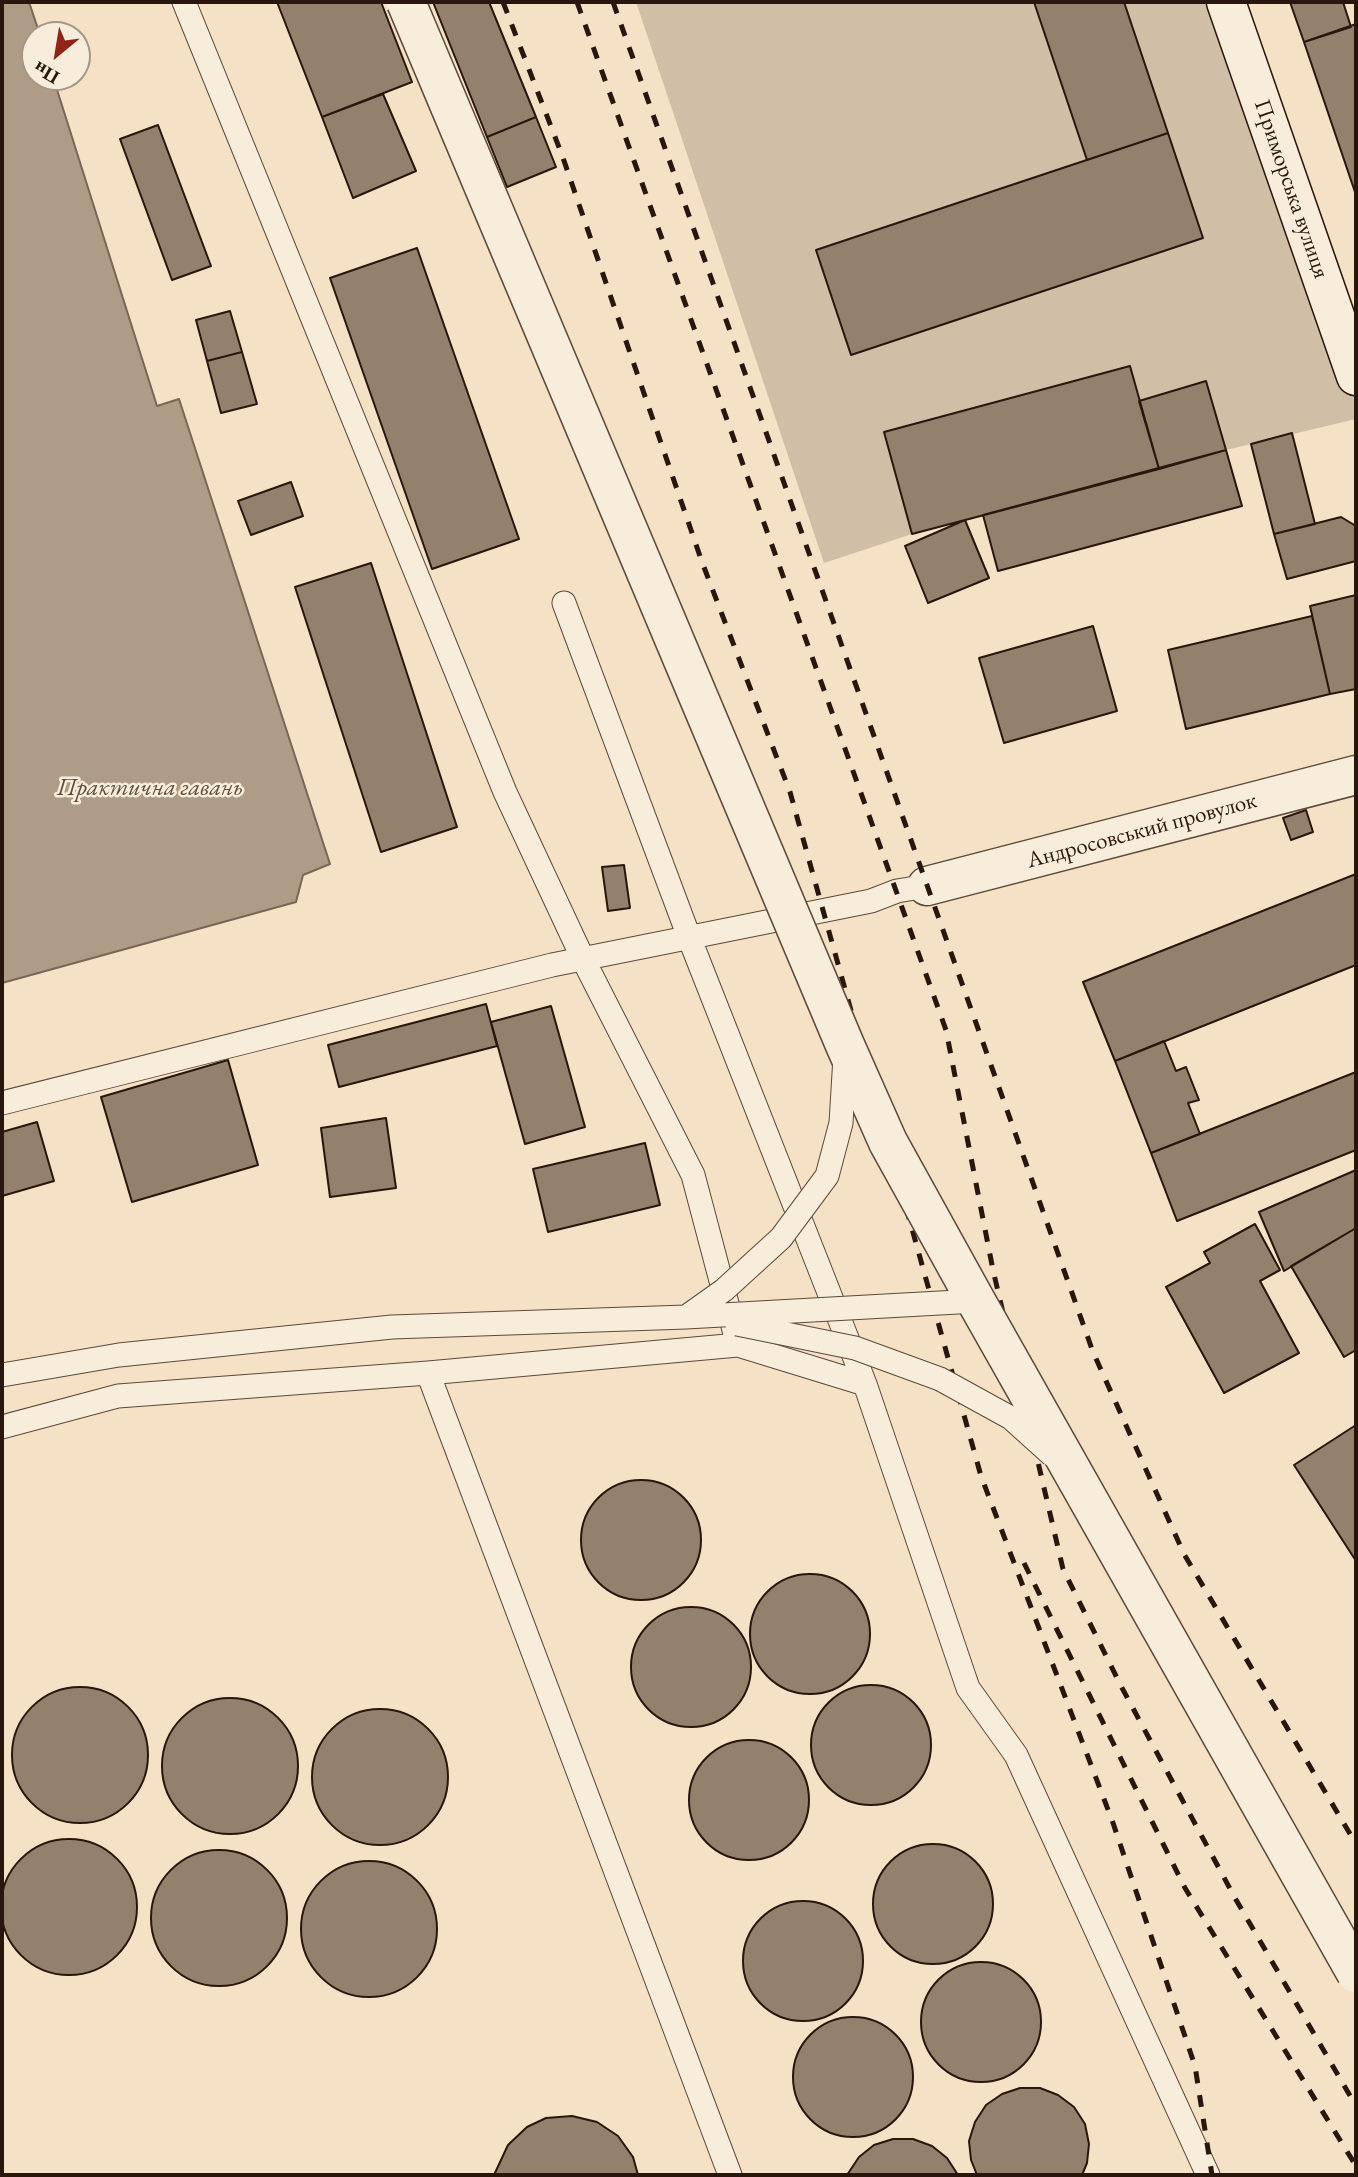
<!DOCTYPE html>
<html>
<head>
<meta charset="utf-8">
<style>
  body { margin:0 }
  #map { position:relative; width:1358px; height:2177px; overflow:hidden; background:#f4e1c6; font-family:"EB Garamond",serif }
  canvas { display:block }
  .frame { position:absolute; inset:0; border:4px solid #29160c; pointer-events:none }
  .north { position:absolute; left:21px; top:21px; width:70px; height:70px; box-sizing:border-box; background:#f8ecda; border:2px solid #a59688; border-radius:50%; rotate:210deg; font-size:19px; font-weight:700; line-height:28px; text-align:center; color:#29160c }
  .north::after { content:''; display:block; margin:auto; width:24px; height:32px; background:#8f2418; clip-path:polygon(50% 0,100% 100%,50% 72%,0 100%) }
</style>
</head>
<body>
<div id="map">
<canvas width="1358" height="2177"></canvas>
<div class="frame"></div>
<div class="north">Пн</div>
</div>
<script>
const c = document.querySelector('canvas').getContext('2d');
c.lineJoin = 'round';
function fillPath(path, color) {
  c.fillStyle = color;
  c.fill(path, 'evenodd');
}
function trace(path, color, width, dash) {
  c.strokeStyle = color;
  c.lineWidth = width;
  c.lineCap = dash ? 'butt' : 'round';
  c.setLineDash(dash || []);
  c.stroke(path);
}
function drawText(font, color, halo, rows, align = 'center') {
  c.font = font + ' "EB Garamond",serif';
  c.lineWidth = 5;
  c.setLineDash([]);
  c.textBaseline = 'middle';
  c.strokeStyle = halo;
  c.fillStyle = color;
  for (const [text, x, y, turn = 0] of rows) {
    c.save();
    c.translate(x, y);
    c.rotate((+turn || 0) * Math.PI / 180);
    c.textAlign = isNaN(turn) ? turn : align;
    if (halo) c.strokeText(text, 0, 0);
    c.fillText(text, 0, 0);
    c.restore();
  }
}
fillPath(new Path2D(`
  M636,2H1222L1356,385V419L1226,450L912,534L824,563Z`), '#d1bea6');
const water = new Path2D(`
  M2,2H29L40,35H35V77H53L157,406L179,399L330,864L303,875L296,902L2,983Z`);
fillPath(water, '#af9c87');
trace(water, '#796656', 2);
const building = new Path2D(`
  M277,2H381L412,82L322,117Z
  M433,2H489L536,117L487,137Z
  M1034,2H1124L1168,133L1087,160Z
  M1290,2H1343L1351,27L1304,42Z
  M1356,24V195L1304,42Z
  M383,94L416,171L353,198L322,117Z
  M536,117L556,167L507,187L487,137Z
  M158,125L211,266L172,280L120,139Z
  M1168,133L1203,238L851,355L816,250Z
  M417,248L519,539L432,569L330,278Z
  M230,311L242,352L207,361L196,320Z
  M242,352L257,404L221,413L207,361Z
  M1130,366L1159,469L912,534L884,432Z
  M1206,381L1226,450L1159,469L1139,401Z
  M1292,433L1315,524L1274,534L1251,444Z
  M1226,450L1242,506L998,571L983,515Z
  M291,482L303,516L251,535L238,501Z
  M1341,517L1356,526V561L1287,579L1274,534Z
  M965,520L989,578L928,603L905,546Z
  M371,563L457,827L381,852L295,587Z
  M1356,595V689L1330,694L1310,606Z
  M1312,616L1330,694L1186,729L1168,650Z
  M1093,626L1117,711L1004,743L979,658Z
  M1306,810L1313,832L1291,840L1283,818Z
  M624,865L630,908L608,911L602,867Z
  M1356,874V965L1115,1061L1083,982Z
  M486,1004L497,1046L339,1087L328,1045Z
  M551,1006L585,1127L525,1144L491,1022Z
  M1164,1041L1176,1071L1186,1067L1199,1100L1188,1103L1200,1134L1151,1153L1115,1061Z
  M228,1060L258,1165L132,1202L101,1097Z
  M1356,1072V1150L1177,1221L1151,1153Z
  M386,1118L396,1188L330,1197L321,1128Z
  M37,1122L54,1181L2,1196V1132Z
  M645,1143L660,1205L548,1232L533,1169Z
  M1356,1170V1228L1284,1271L1259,1212Z
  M1255,1224L1280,1270L1260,1281L1299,1353L1224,1393L1166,1287L1210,1263L1204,1252Z
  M1356,1228V1350L1344,1357L1291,1266Z
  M1356,1425V1561L1294,1465Z
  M581 1540a60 60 0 1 1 120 0a60 60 0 1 1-120 0Z
  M750 1634a60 60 0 1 1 120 0a60 60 0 1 1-120 0Z
  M631 1667a60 60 0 1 1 120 0a60 60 0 1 1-120 0Z
  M811 1745a60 60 0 1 1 120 0a60 60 0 1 1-120 0Z
  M12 1755a68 68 0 1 1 136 0a68 68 0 1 1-136 0Z
  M162 1766a68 68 0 1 1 136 0a68 68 0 1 1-136 0Z
  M312 1777a68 68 0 1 1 136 0a68 68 0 1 1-136 0Z
  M689 1800a60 60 0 1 1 120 0a60 60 0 1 1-120 0Z
  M1 1907a68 68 0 1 1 136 0a68 68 0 1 1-136 0Z
  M873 1904a60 60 0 1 1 120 0a60 60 0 1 1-120 0Z
  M151 1918a68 68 0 1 1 136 0a68 68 0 1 1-136 0Z
  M301 1929a68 68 0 1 1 136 0a68 68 0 1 1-136 0Z
  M743 1961a60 60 0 1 1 120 0a60 60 0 1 1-120 0Z
  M921 2022a60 60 0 1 1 120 0a60 60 0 1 1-120 0Z
  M793 2077a60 60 0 1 1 120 0a60 60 0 1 1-120 0Z
  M1020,2088H1040L1058,2095L1074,2107L1085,2124L1089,2144L1087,2163L1082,2175H977L971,2160L969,2141L975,2122L986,2105L1002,2094Z
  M572,2116L597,2122L618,2136L633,2157L638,2175H494L508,2145L527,2127L546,2118Z
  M893,2139H913L932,2146L947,2158L958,2175H847L859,2157L874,2145Z`);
fillPath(building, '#93806d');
trace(building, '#29160c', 2);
const service = new Path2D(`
  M184,2L505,792L583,959L693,1175L738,1345
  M564,603L689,937L865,1384L968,1688L1016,1755L1208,2175
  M2,1103L552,965L871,901L897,891L927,886
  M428,1373L730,2175
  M2,1427L118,1396L428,1373L738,1345L865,1384`);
const minor = new Path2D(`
  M927,886L1356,775`);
const secondary = new Path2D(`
  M1226,2L1356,376`);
trace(service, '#5c493a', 25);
trace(minor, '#5c493a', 41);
trace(secondary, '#29160c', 41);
trace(service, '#f8ecda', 23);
trace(minor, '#f8ecda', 38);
trace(secondary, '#f8ecda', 38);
trace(new Path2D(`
  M503,2L562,155L702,562L790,792L981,1476L1112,1820L1195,2066L1212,2175
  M577,2L946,1030L993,1270L1063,1569L1121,1686L1235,1898L1356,2106
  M613,2L1093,1352L1184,1554L1356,1844
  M1024,1563L1185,1888L1356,2166`), '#29160c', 5, [12, 12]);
const serviceBridge = new Path2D(`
  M686,1317L724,1290L781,1238L827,1176L841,1123L845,1057
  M737,1324L855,1348L940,1379L1011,1418L1052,1455
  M2,1375L119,1355L392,1327L686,1317L976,1301`);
const minorBridge = new Path2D(`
  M406,2L845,1045L888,1142L976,1301L1356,1973`);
trace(serviceBridge, '#5c493a', 25, []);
trace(minorBridge, '#5c493a', 41, []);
trace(serviceBridge, '#f8ecda', 23);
trace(minorBridge, '#f8ecda', 38);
drawText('23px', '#29160c', '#f8ecda', [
  ["Приморська вулиця",1291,189,71],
  ["Андросовський провулок",1142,831,-15]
]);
drawText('italic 24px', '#5f4c3d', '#f8ecda', [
  ["Практична гавань",150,788]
]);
</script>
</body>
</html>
